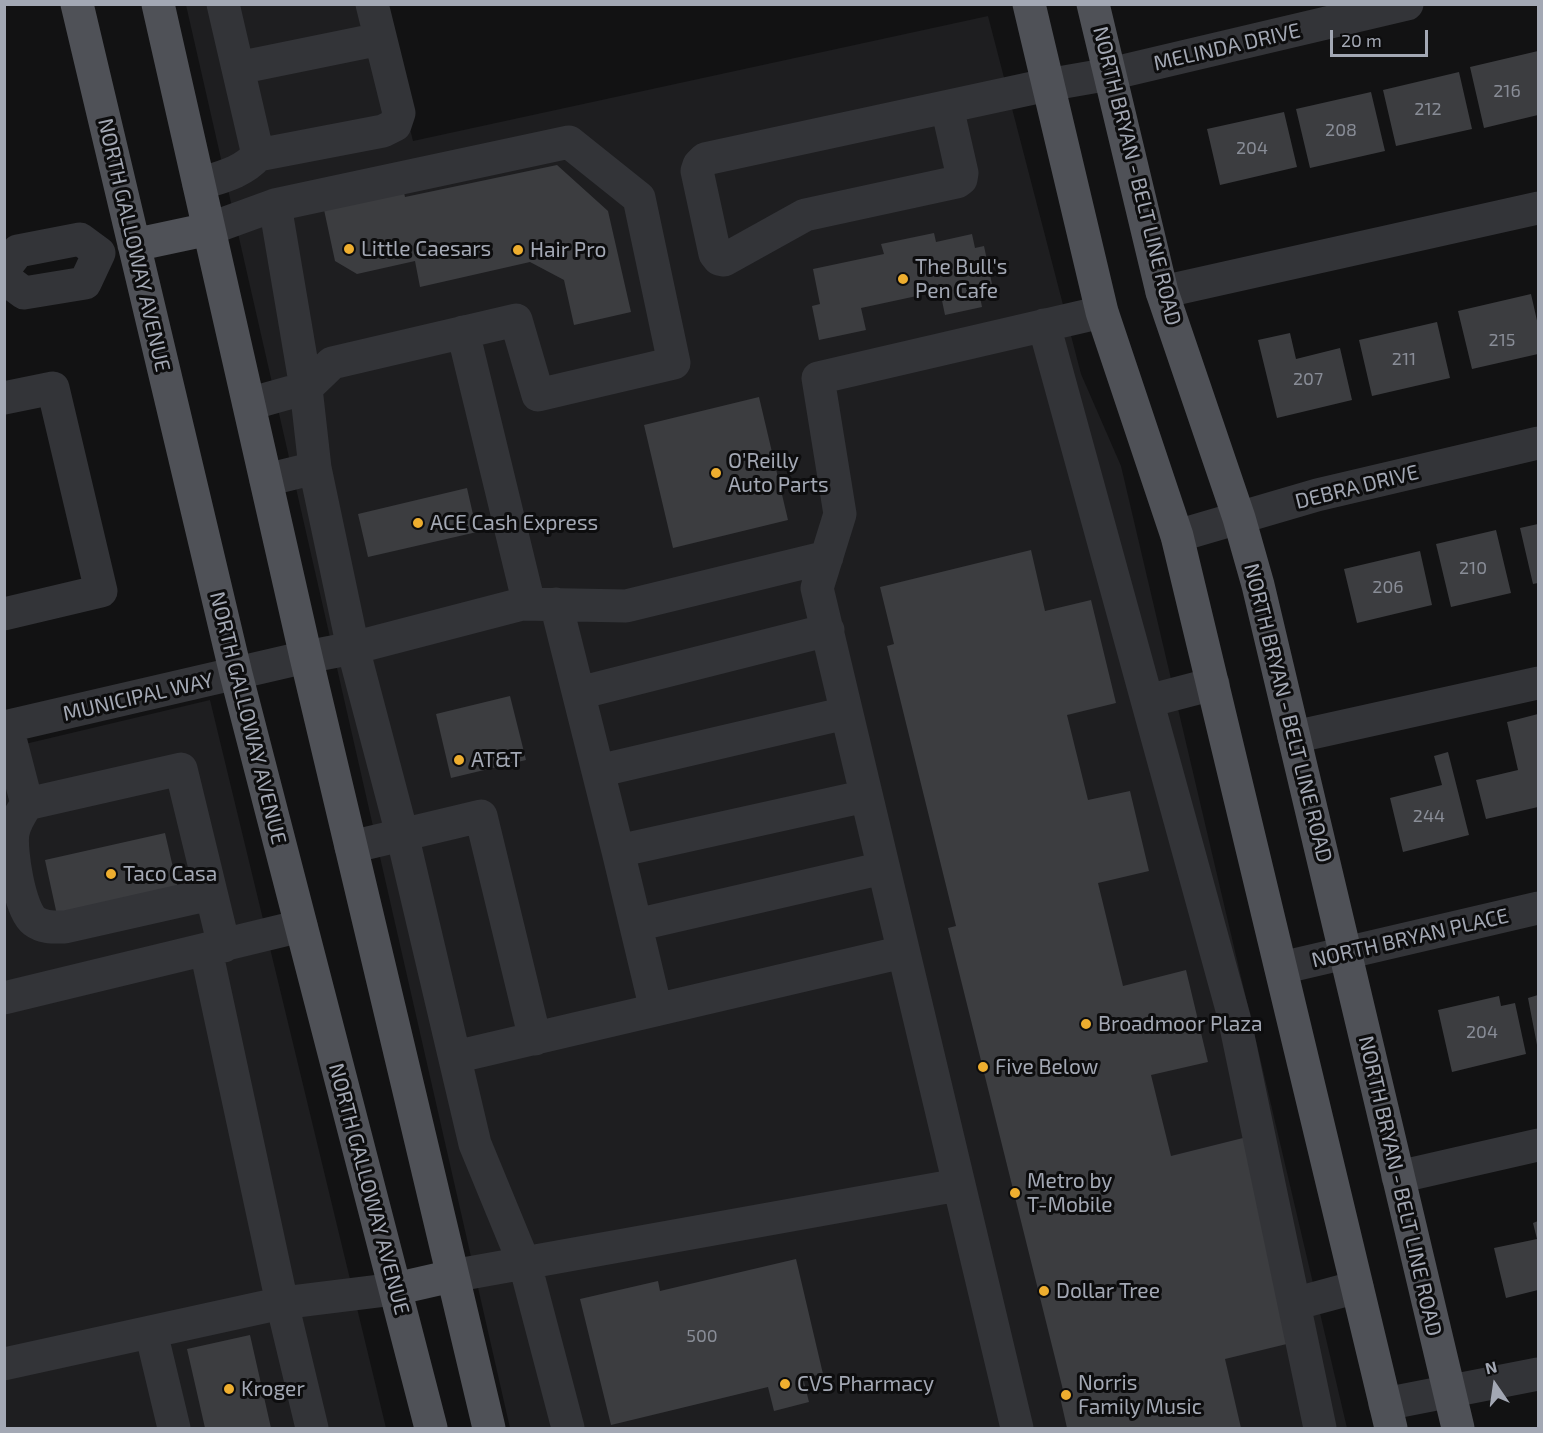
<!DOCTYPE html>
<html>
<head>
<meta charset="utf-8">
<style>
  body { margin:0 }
  #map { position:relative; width:1543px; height:1433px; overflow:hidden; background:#121213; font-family:"Exo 2",sans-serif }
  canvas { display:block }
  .frame { position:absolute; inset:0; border:6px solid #a3a8b4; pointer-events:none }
  .north { position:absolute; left:1465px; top:1355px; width:60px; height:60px; -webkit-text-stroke:4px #0d0d0e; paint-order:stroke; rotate:347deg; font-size:16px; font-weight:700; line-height:24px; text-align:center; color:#a3a8b4 }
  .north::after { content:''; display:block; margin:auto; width:21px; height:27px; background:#a3a8b4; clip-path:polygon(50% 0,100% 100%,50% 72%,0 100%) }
  .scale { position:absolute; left:1330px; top:30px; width:98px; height:27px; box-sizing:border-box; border:3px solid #a3a8b4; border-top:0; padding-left:8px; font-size:18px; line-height:21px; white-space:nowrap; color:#a3a8b4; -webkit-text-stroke:4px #0d0d0e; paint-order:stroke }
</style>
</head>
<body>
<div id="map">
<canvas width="1543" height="1433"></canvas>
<div class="frame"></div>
<div class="north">N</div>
<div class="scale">20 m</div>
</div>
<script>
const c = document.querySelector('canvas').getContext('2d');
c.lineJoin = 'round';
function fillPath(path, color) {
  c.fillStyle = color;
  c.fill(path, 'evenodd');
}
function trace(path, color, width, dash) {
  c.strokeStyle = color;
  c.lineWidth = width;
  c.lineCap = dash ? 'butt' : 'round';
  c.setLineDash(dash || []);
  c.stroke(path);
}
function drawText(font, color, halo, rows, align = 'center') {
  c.font = font + ' "Exo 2",sans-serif';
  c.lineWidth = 6;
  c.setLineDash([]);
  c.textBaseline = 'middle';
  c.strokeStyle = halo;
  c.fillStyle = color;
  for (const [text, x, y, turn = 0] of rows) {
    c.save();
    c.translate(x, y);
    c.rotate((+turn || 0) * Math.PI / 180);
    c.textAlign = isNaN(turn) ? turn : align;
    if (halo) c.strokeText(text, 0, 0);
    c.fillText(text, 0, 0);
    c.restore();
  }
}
fillPath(new Path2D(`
  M186,5H380L413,141L988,16L1081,374L1121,466L1347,1428H510Z
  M210,700L386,1428H5L4,749Z`), '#1e1e20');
fillPath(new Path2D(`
  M1538,51V115L1484,128L1470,67Z
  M1459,72L1472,129L1396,146L1383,90Z
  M1371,92L1385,151L1310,168L1296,109Z
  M1284,112L1297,167L1220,185L1207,129Z
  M557,165L608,211L631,312L574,325L564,280L530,262L420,287L415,261L357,274L335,261L323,205L403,188L405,197Z
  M934,233L936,242L972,234L975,248L984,246L993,289L979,292L982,307L945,315L940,291L861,308L866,330L819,340L812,306L820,304L813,269L884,254L881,244Z
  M1531,294L1538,325V354L1472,369L1458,311Z
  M1437,322L1450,378L1372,396L1359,340Z
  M1290,333L1296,359L1340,348L1352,400L1277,418L1258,340Z
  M759,397L788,520L673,548L644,425Z
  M467,488L477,532L368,557L358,514Z
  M1538,524V583L1533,584L1520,528Z
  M1496,530L1511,593L1451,607L1436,544Z
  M1031,550L1045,611L1091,600L1116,703L1067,715L1088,800L1130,791L1149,871L1098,883L1123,986L1186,970L1208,1062L1151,1075L1171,1156L1247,1137L1295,1342L1225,1359L1241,1428H1067L1060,1397L1064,1394L948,928L956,926L887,646L894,644L880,587Z
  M1420,551L1432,605L1357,623L1344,569Z
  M510,696L526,760L451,778L436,714Z
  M1538,714V807L1486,819L1476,780L1518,770L1507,722Z
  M1448,752L1469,835L1403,852L1390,798L1442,785L1434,756Z
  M165,833L178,889L57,915L45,860Z
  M1538,995V1045H1537L1528,998Z
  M1499,996L1501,1006L1515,1003L1526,1054L1452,1072L1438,1010Z
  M1538,1221V1290L1506,1298L1494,1248L1537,1239L1533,1223Z
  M796,1259L823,1374L803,1378L809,1402L774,1411L768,1387L611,1425L580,1299L658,1281L660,1291Z
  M250,1335L271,1428H205L187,1349Z`), '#3c3d40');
trace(new Path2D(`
  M223,4L258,155
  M238,68L380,39
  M947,107L962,173L961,179L957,182L805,215L724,260L719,259L715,254L697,171L699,165L705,159L1047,85L1110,74L1407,4
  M199,184C221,177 242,173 258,155L383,131L395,125L399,113L372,4
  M209,229L275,205L306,388L315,468L353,648L402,834L475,1144L526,1268L568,1428
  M4,269L18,251L80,239L99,253
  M4,278L24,293L85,283L99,253
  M1162,292L1538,208
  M1044,325L1234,1017L1320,1428
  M463,332L529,604
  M4,398L53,388L101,591L4,614
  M249,404L306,388L332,363L516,320L538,395L674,363L639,198L569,142L275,205
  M266,480L315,468
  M1177,536L1317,495L1538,443
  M556,604L618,851L866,796
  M579,693L828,630
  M1148,701L1213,684
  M4,727L306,657L353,648L522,604L626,606L827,557
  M7,727L27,804L181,769L224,946
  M1294,737L1538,683
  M598,771L846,713
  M27,804C21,813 15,822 13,833C10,850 20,911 34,921C43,928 54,927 65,927L211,894
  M351,847L481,816L535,1039
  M618,851L656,1010
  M636,925L883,868
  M206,950L282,1303L312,1428
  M1281,968L1538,908
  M4,998L301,926
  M455,1057L903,952
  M1398,1177L1538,1145
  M452,1276L958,1185
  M1294,1304L1357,1287
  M151,1332L174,1428
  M4,1364L282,1303L395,1289
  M1385,1404L1538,1374
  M1017,1428L817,588L840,514L818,378L1102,312`), '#333438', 33);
trace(new Path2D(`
  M77,4L236,674L431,1428
  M158,4L306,657L489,1428
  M1029,4L1102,312L1177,536L1391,1428
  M1093,4L1162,292L1239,518L1258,585L1458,1428
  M134,245L209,229
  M395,1289L452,1276`), '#4f5157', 33);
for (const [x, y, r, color] of [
  [349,249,6,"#eeae2f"],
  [518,250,6,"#eeae2f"],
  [903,279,6,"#eeae2f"],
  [716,473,6,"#eeae2f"],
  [418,523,6,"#eeae2f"],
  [459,760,6,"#eeae2f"],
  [111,874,6,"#eeae2f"],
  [1086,1024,6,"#eeae2f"],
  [983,1067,6,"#eeae2f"],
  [1015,1193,6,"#eeae2f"],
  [1044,1291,6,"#eeae2f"],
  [785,1384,6,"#eeae2f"],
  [229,1389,6,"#eeae2f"],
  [1066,1395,6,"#eeae2f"]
]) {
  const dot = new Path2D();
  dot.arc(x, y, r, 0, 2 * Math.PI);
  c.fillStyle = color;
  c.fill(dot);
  trace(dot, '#0d0d0e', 2);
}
drawText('18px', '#898d97', null, [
  ["216",1507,91],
  ["212",1428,109],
  ["208",1341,130],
  ["204",1252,148],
  ["215",1502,340],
  ["211",1404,359],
  ["207",1308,379],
  ["210",1473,568],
  ["206",1388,587],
  ["244",1429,816],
  ["204",1482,1032],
  ["500",702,1336]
]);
drawText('21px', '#a3a8b4', '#0d0d0e', [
  ["MELINDA DRIVE",1227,47,-13],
  ["NORTH BRYAN - BELT LINE ROAD",1137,176,76],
  ["NORTH GALLOWAY AVENUE",134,245,77],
  ["DEBRA DRIVE",1357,487,-14],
  ["MUNICIPAL WAY",138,697,-13],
  ["NORTH BRYAN - BELT LINE ROAD",1288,713,76],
  ["NORTH GALLOWAY AVENUE",248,718,76],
  ["NORTH BRYAN PLACE",1410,938,-13],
  ["NORTH BRYAN - BELT LINE ROAD",1400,1186,77],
  ["NORTH GALLOWAY AVENUE",369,1189,75]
]);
drawText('21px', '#a3a8b4', '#0d0d0e', [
  ["Little Caesars",361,249],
  ["Hair Pro",530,250],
  ["The Bull's",915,267],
  ["Pen Cafe",915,291],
  ["O'Reilly",728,461],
  ["Auto Parts",728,485],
  ["ACE Cash Express",430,523],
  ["AT&T",471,760],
  ["Taco Casa",123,874],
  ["Broadmoor Plaza",1098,1024],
  ["Five Below",995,1067],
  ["Metro by",1027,1181],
  ["T-Mobile",1027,1205],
  ["Dollar Tree",1056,1291],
  ["Norris",1078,1383],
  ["Family Music",1078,1407],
  ["CVS Pharmacy",797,1384],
  ["Kroger",241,1389]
], 'left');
</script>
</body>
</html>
